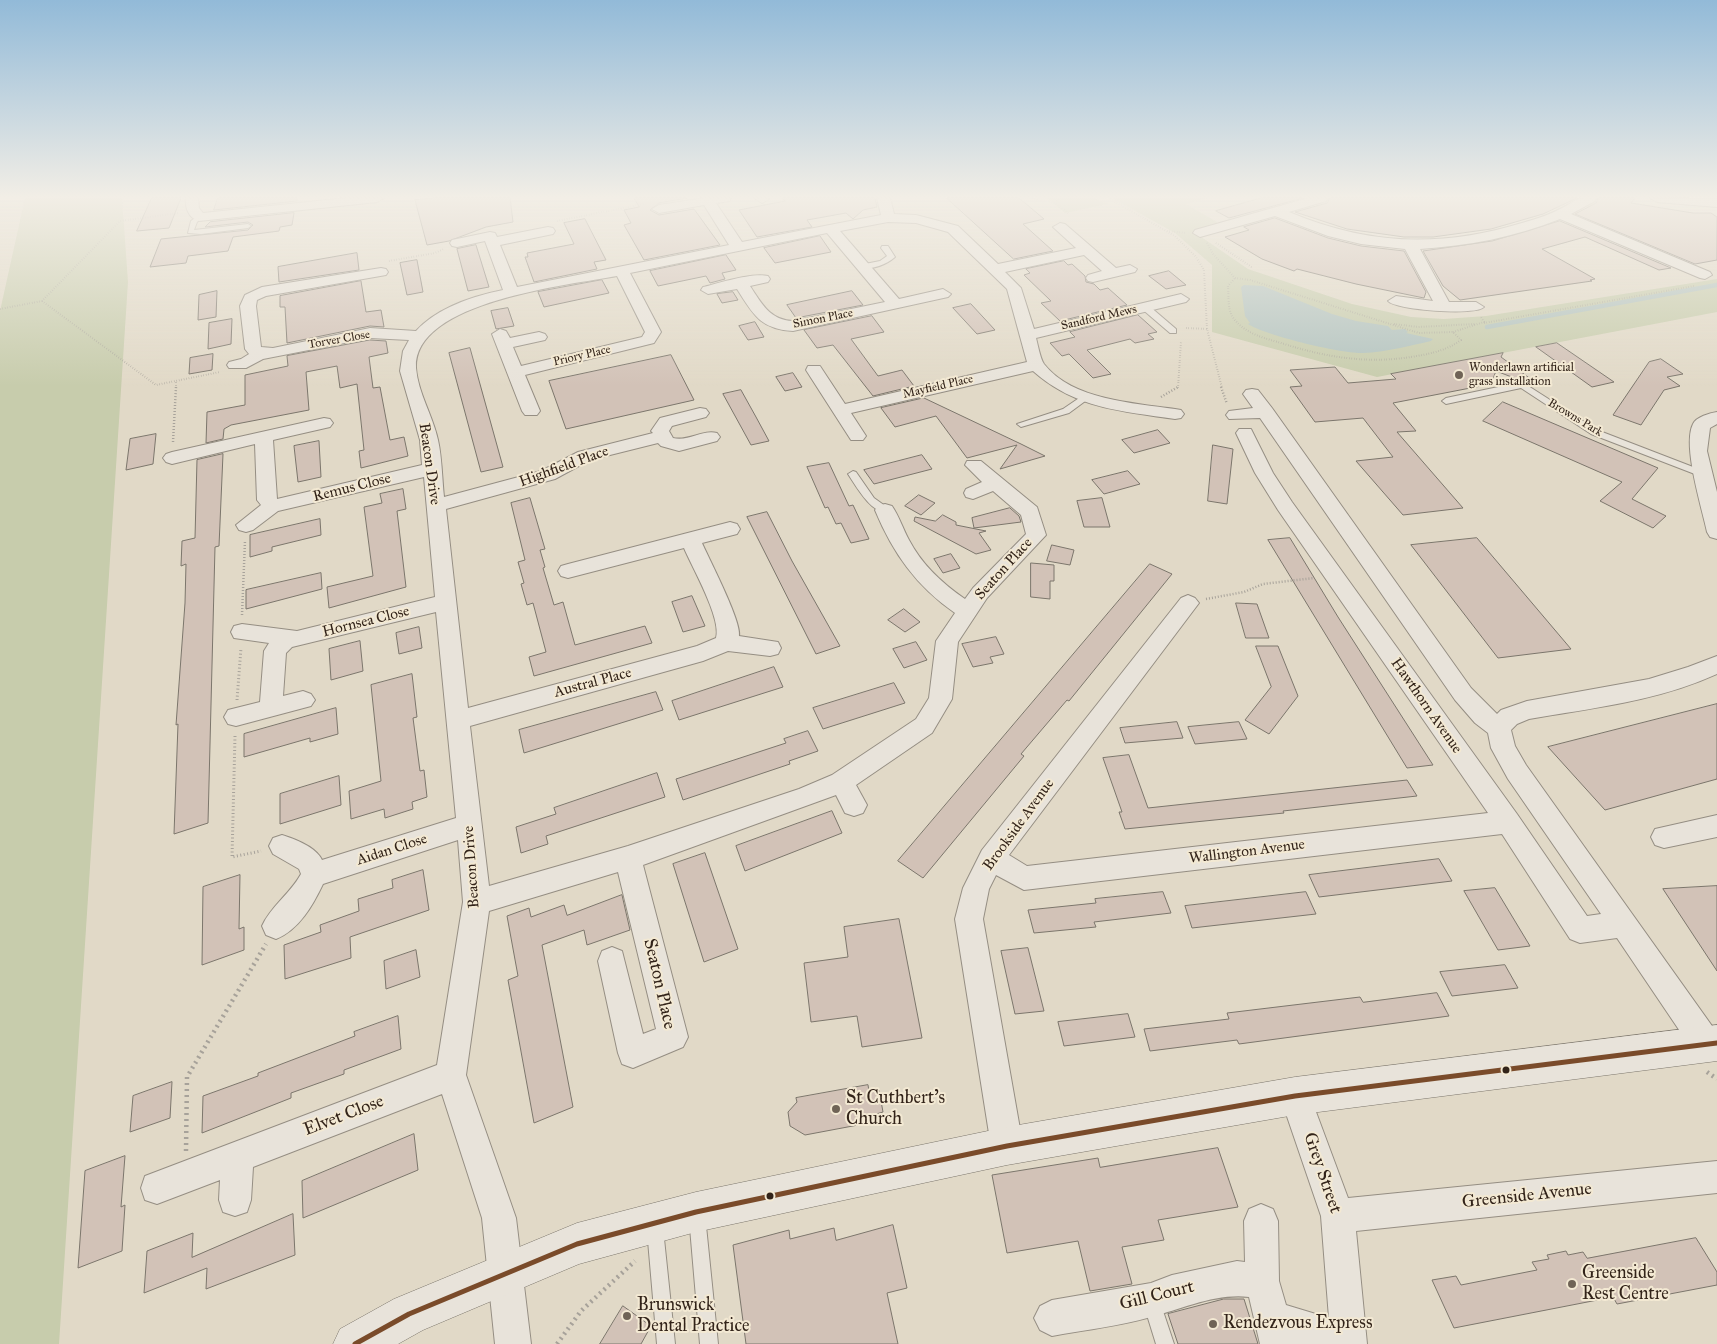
<!DOCTYPE html>
<html>
<head>
<meta charset="utf-8">
<style>
  body { margin:0 }
  canvas { display:block; background:#e1d9c7 }
</style>
</head>
<body>
<canvas width="1717" height="1344"></canvas>
<script>
const c = document.querySelector('canvas').getContext('2d');
c.lineJoin = 'round';
function fillPath(path, color) {
  c.fillStyle = color;
  c.fill(path, 'evenodd');
}
function trace(path, color, width, dash) {
  c.strokeStyle = color;
  c.lineWidth = width;
  c.lineCap = dash ? 'butt' : 'round';
  c.setLineDash(dash || []);
  c.stroke(path);
}
function drawText(font, color, halo, rows, align = 'center') {
  c.font = font + ' "IM FELL Great Primer",serif';
  c.lineWidth = 4;
  c.setLineDash([]);
  c.textBaseline = 'middle';
  c.strokeStyle = halo;
  c.fillStyle = color;
  for (const [text, x, y, turn = 0] of rows) {
    c.save();
    c.translate(x, y);
    c.rotate((+turn || 0) * Math.PI / 180);
    c.textAlign = isNaN(turn) ? turn : align;
    if (halo) c.strokeText(text, 0, 0);
    c.fillText(text, 0, 0);
    c.restore();
  }
}
fillPath(new Path2D(`
  M25,198H122L128,282L59,1344H0V311Z
  M1047,198H1094L1108,204L1065,213Z
  M1112,198H1208L1186,204L1217,222L1216,224L1194,232L1248,269L1352,304L1411,317L1444,319L1486,316L1717,279V312L1377,377L1212,332V265L1175,233Z`), '#c7ccac');
fillPath(new Path2D(`
  M1244,285L1263,286L1332,314L1356,321L1388,326L1392,330L1405,329L1408,332L1406,333L1433,339L1431,341C1409,346 1386,352 1363,353C1342,354 1264,335 1248,324L1250,323L1245,316L1241,287Z`), '#b2c3bf');
trace(new Path2D(`
  M1487,327L1717,285`), '#b2c3bf', 4.5);
const building = new Path2D(`
  M152,198H181L169,228L137,231Z
  M218,198H297V201L214,210Z
  M434,198H510L513,222L486,227L449,241L427,245L415,200Z
  M634,198H687L659,203L650,210L659,215L694,209L720,245L644,260L624,225L631,223L624,210L639,207Z
  M782,198H875L877,207L863,210L853,219L846,213L807,220L812,227L757,237L739,210L785,201Z
  M947,198H1019L1044,219L1023,224L1053,251L1014,259Z
  M1261,198H1303L1229,218L1216,211Z
  M1330,198H1577L1543,214L1491,229L1433,237H1404L1347,229L1295,212L1327,203Z
  M1598,198H1635L1631,203L1693,213H1711L1717,217V260L1695,264L1575,214L1596,203Z
  M294,213L292,225L280,227L279,231L233,237L228,251L188,256L186,263L150,267L161,239L248,230L253,225L248,222L205,227L210,222Z
  M1275,218L1328,238L1361,246L1404,251L1426,292L1424,298L1356,284L1297,269L1294,271L1262,259L1225,237L1249,230L1244,227Z
  M585,219L606,260L594,262L597,269L534,282L525,257H528L527,253L574,244L564,223Z
  M1560,221L1671,268L1659,270L1585,237L1542,249L1595,279L1590,280L1592,281L1460,300L1443,286L1423,251L1492,241Z
  M820,236L831,252L775,263L764,248Z
  M476,245L489,287L468,291L457,249Z
  M357,253L359,270L279,282L278,267Z
  M726,255L736,270L722,273L725,279L710,283L706,276L658,286L650,271Z
  M417,260L423,292L407,295L400,263Z
  M1064,261L1068,265L1072,264L1085,276L1086,282L1094,284L1100,290L1108,288L1127,305L1060,321L1041,303L1051,301L1024,275L1030,273L1026,269Z
  M1169,271L1186,285L1166,289L1149,276Z
  M602,280L609,293L544,307L538,292Z
  M361,281L366,312L381,310L384,327L370,326L287,343L285,307H280V296Z
  M217,291L216,317L198,320L199,295Z
  M852,291L863,305L796,318L787,305Z
  M733,292L738,300L722,303L717,294Z
  M971,304L995,330L977,334L953,308Z
  M508,308L514,326L496,329L491,311Z
  M1138,315L1157,332L1148,334L1154,339L1135,343L1130,339L1087,350L1111,374L1093,378L1069,354L1062,356L1050,343L1075,337L1070,332Z
  M872,316L884,332L851,339L878,376L902,370L914,386L873,396L833,345L817,348L804,330Z
  M232,319L231,344L208,349L209,323Z
  M755,322L764,337L748,340L739,326Z
  M370,340L386,341L388,353L369,357L373,388L380,387L390,440L404,437L408,456L361,468L359,451L364,450L357,384L340,388L337,366L306,372L309,410L231,425L224,429L223,439L206,443L207,412L245,405V375L288,366L287,356Z
  M1557,343L1614,382L1592,387L1536,347Z
  M470,348L503,467L481,472L449,353Z
  M1503,353L1501,357L1532,380L1530,384L1496,371L1491,384L1393,403L1416,431L1397,432L1463,508L1403,515L1356,461L1393,457L1363,418L1315,422L1290,387L1302,386L1290,370L1335,367L1348,383L1396,379L1391,374Z
  M213,354L212,370L189,374L190,358Z
  M671,355L694,400L566,429L549,381Z
  M1661,359L1683,374L1667,377L1680,386L1664,390L1641,425L1613,415L1649,362Z
  M793,373L802,387L785,391L776,377Z
  M741,390L756,417L769,441L751,445L723,394Z
  M924,398L1021,444L1045,456L1000,469L1017,445L967,458L936,416L895,427L881,408Z
  M1503,402L1658,468L1632,499L1666,516L1653,528L1600,501L1622,482L1483,421Z
  M1158,430L1170,443L1134,453L1122,440Z
  M156,434L153,464L126,470L130,439Z
  M319,441L321,477L298,482L294,446Z
  M1213,445L1233,449L1227,504L1208,501Z
  M223,454L219,546L215,547L208,823L174,834L178,724L176,725L185,603L186,564L181,566L182,541L195,538L197,460Z
  M922,455L932,469L874,484L864,470Z
  M829,463L849,506L853,505L869,539L851,543L841,523L836,524L828,507L825,508L807,467Z
  M1128,471L1140,484L1104,494L1092,480Z
  M403,489L406,509L397,511L406,587L329,608L327,587L373,576L364,507L382,503L380,494Z
  M919,495L935,503L921,515L905,506Z
  M530,498L545,549L540,550L545,567L543,568L554,605L563,602L575,645L645,626L652,643L534,676L529,657L546,652L533,603L527,605L521,584L524,583L518,562L525,560L511,503Z
  M1102,498L1110,527H1084L1077,501Z
  M1010,508L1019,516L1021,522L974,528L972,518Z
  M767,512L792,561L840,646L816,654L747,517Z
  M943,515L956,522V525L986,531L979,533L991,550L976,554L914,521L915,517L935,521Z
  M320,519L321,535L272,547V551L250,557V535Z
  M1290,538L1338,617L1433,765L1407,768L1268,540Z
  M1477,538L1571,649L1498,658L1411,545Z
  M1052,545L1074,550L1070,565L1047,561Z
  M951,554L960,568L943,573L934,559Z
  M1031,563L1054,565V581H1050V599L1031,597Z
  M1150,564L1172,574L1069,701L1067,700L1021,754L1024,756L923,878L898,861Z
  M321,573L322,589L246,609V590Z
  M692,596L705,626L683,632L672,602Z
  M1236,603L1257,604L1269,638H1246Z
  M904,609L920,622L905,632L888,620Z
  M419,627L422,648L399,654L396,633Z
  M996,637L1004,654L990,657L993,663L973,667L962,644Z
  M360,641L363,671L331,680L329,649Z
  M916,642L927,660L904,668L893,649Z
  M1256,646H1278L1298,696L1269,734L1245,720L1271,687Z
  M774,667L783,687L679,720L672,701Z
  M412,674L417,717L413,718L420,771L424,770L427,797L412,802L413,809L385,818L384,809L351,819L349,791L381,781L371,685Z
  M894,683L905,703L823,729L813,708Z
  M656,692L663,710L524,753L519,730Z
  M1717,704V779L1605,810L1548,747Z
  M336,708L338,734L310,742V738L244,757V734Z
  M1177,722L1183,738L1125,743L1120,728Z
  M1239,722L1247,739L1195,744L1188,727Z
  M808,731L818,751L789,761L790,764L683,800L676,779L786,743L784,739Z
  M1129,755L1148,808L1407,780L1417,796L1283,811L1284,813L1125,829L1119,812H1122L1103,758Z
  M657,773L665,797L546,836L548,844L521,853L516,827L556,814L554,808Z
  M339,776L341,805L280,824V794Z
  M832,811L842,833L745,871L736,846Z
  M705,853L738,949L704,962L673,864Z
  M1439,859L1452,881L1319,897L1309,875Z
  M423,870L429,910L350,937L351,958L285,979L284,945L321,932L320,925L359,911L358,899L393,888L392,880Z
  M240,875L239,929L244,927V950L202,965L203,887Z
  M1717,886V971L1663,889Z
  M1495,888L1530,946L1498,950L1464,891Z
  M1163,892L1171,913L1094,922L1096,927L1034,933L1028,910L1096,903L1095,899Z
  M1306,892L1316,914L1192,928L1185,906Z
  M622,895L630,930L587,945L584,930L542,945L573,1107L534,1123L508,980L518,976L507,916L529,908L531,917L564,905L567,915Z
  M899,919L922,1038L862,1047L857,1016L811,1022L804,963L848,957L844,927Z
  M1028,948L1044,1011L1015,1014L1001,951Z
  M416,950L420,977L386,989L384,961Z
  M1505,965L1518,988L1452,996L1440,972Z
  M1437,993L1449,1016L1239,1044L1237,1040L1150,1051L1144,1029L1229,1019L1227,1013L1360,997L1363,1002Z
  M1128,1014L1135,1037L1064,1046L1058,1022Z
  M398,1016L401,1049L344,1070V1074L291,1093V1098L202,1133L203,1096L258,1076V1073L355,1036L354,1032Z
  M172,1082L170,1118L130,1132L133,1096Z
  M868,1085L869,1091L879,1090L883,1112L873,1115L874,1122L805,1135L790,1126L788,1112L797,1102L796,1098Z
  M414,1134L418,1170L303,1218L302,1181Z
  M1218,1148L1238,1207L1158,1220L1164,1240L1122,1247L1132,1284L1090,1291L1078,1241L1007,1253L992,1175L1098,1158L1100,1167Z
  M125,1156L121,1207L125,1205L122,1251L78,1268L85,1171Z
  M293,1214L295,1255L206,1289L207,1268L144,1293L147,1251L193,1233L192,1257Z
  M893,1225L907,1288L887,1293L898,1344H746L733,1245L789,1230L790,1239L834,1228L836,1240Z
  M1696,1238L1717,1272V1285L1617,1304L1613,1297L1454,1328L1432,1280L1456,1276L1461,1285L1537,1270L1532,1262L1549,1259L1547,1255L1566,1251L1568,1255L1583,1252L1587,1258Z
  M1224,1299H1244L1258,1344H1178L1168,1314Z
  M623,1306L651,1326L641,1344H600Z`);
fillPath(building, '#d2c2b7');
trace(building, '#7c766c', 1);
const lane = new Path2D(`
  M199,215L202,217L197,222L194,230L248,224L251,226L248,228L201,234L188,233L191,221Z
  M882,246H888L895,257C886,265 873,269 860,269V265L880,261L887,256L881,248Z
  M1142,305H1148L1176,329V333H1170L1142,309Z
  M1522,382L1597,430L1706,472L1708,474L1703,477L1700,476L1591,434L1521,388L1446,404L1442,401L1446,398Z
  M1085,394L1089,397L1088,399L1069,413L1021,427L1017,424L1063,409Z
  M853,471L856,472L874,498L888,508L890,510L888,512C872,515 856,486 848,474Z
  M697,1208L703,1210L705,1216L718,1344H700L689,1216L691,1210Z
  M655,1221L661,1223L663,1229L675,1344H657L647,1229L649,1223Z
  M1152,1293L1158,1296L1174,1344H1156L1143,1302L1146,1296Z`);
const street = new Path2D(`
  M186,198H198L199,208L203,213L346,198H384L377,202L199,221C188,218 185,207 186,198Z
  M704,198H731L730,201L716,203L742,242L881,215L877,198H890L894,214L916,215L958,226L998,264L1076,248L1053,227L1060,223L1065,224L1116,268L1130,265L1137,269L1135,272L1093,282L1088,281L1086,278L1088,275L1102,271L1084,255L1005,272L1021,288L1034,329L1181,294L1189,299L1186,302L1036,338C1038,345 1040,358 1044,364C1072,400 1134,403 1175,409L1181,410L1184,414L1181,418L1175,419C1121,411 1076,409 1033,371L851,413L866,436L863,440H851L806,370L808,366H820L845,404L1027,362L1007,289L948,232L916,223L888,222L840,231L899,299L943,289L951,294L948,297L793,331C760,329 753,314 737,289L708,294L701,290L703,287C719,283 753,272 768,276L770,279L768,282L750,286C762,304 770,320 793,321L885,302L827,233L630,273L661,332L654,343L525,375L540,411L537,415H525L522,411L492,334L500,329L506,331L510,338L539,332L545,334L547,337L545,340L513,347L521,366L642,337L645,332L617,276C570,285 413,301 416,368C418,393 433,416 438,440C442,458 442,478 444,497L541,471L578,452L653,433L651,431L660,418L700,408L706,409L709,413L706,417L672,426L669,431L673,438C688,442 703,429 717,433L720,437L717,441L679,451L661,446L658,443L590,460L555,479L446,509L468,708L697,646L716,638C722,619 692,567 684,548L568,578L561,576L558,571L561,566L568,564L730,522L737,524L740,529L737,534L702,543C709,559 742,622 739,636L778,642L781,648L778,654L770,656L728,651L703,661L470,726L489,886L628,846L799,789L832,775L916,719L929,698L936,641L955,613C916,586 893,553 875,510L878,506L885,504L892,506C899,516 903,529 909,540C922,565 943,584 965,599L973,588L1026,534L1021,515L993,491L973,499L966,497L964,493L966,489L982,482L965,465L967,461H981L1037,507L1046,535L987,598L958,642L952,699L932,733L856,785L867,805L863,813L854,816L845,813L836,795L643,865L688,1037L683,1047L633,1068L622,1064L618,1053L598,961L602,951L612,947L622,951L643,1034L656,1029L618,872L489,911L466,1075L516,1218L531,1344H495L482,1218L442,1094L253,1167L251,1200L247,1212L235,1216L223,1212L219,1200L220,1180L157,1204L145,1200L141,1188L145,1176L437,1065L463,902L458,840L323,884C313,905 299,930 276,939L266,935L262,926C271,906 290,894 301,874L299,869L273,854L269,846L273,838L282,835C295,839 316,847 322,860L456,818L436,612L292,647L286,653L283,696L303,691L311,694L315,700L311,706L236,726L228,724L224,717L228,710L260,702L264,651L269,643L234,638L231,632L234,626L242,624L297,631L435,597L424,477L278,511L253,530L246,532L239,530L236,525L261,505L257,500L255,444L172,464L166,462L163,458L166,454L172,452L324,418L330,419L333,423L330,427L273,440L277,499L422,465L420,440L400,371L403,351L409,340L370,338L263,359L246,368H229L227,365L229,362L241,359L249,354L245,349L240,306L245,295L262,287L381,268L386,269L388,272L386,275L266,296L257,300L256,306L261,347L273,348L370,328L416,331C437,308 473,296 503,290L485,241L457,247L452,246L450,243L452,240L490,232L495,233L497,237L548,227L553,228L555,231L553,234L500,245L517,287L729,245L704,205L659,213L652,209L659,205Z
  M754,198H768L769,199L762,203Z
  M1308,198H1328L1326,201L1289,212C1367,245 1440,248 1522,223C1537,219 1551,214 1564,207C1570,204 1576,199 1581,198C1585,196 1592,198 1596,198L1595,201L1571,214L1710,272L1712,275L1705,279L1700,278L1560,219C1516,237 1467,246 1420,249L1449,302H1476L1484,307C1477,316 1395,310 1388,301L1396,296L1433,301L1405,249L1361,244L1328,236L1275,216L1200,237L1193,233L1195,230Z
  M1650,198L1717,199V207L1657,202Z
  M1252,389L1258,390L1272,408L1471,688L1497,714L1501,710L1527,701L1649,679L1688,667L1717,656V674C1658,701 1593,708 1529,719L1517,724L1511,730L1515,746L1526,765L1717,1033V1055L1707,1059L1696,1055L1617,938L1580,943L1570,939L1502,834L1024,890L996,875L989,889L983,919L1023,1146L1018,1157L1007,1162L996,1157L991,1146L955,919L963,888L982,850L1181,598L1188,595L1195,598L1199,603L1009,855L1027,866L1488,813L1278,510L1255,473L1236,433L1239,429H1251L1273,473L1292,502L1517,814L1587,916L1601,914L1508,779L1491,748L1488,733L1475,723L1455,700L1260,418L1229,419L1226,415L1229,411L1253,408L1243,394L1246,390Z
  M1717,412V424L1710,428L1707,451L1717,492V539L1710,537L1707,532C1702,508 1682,445 1693,424C1696,417 1710,413 1717,412Z
  M1717,815V837L1664,848L1655,845L1651,837L1655,829Z
  M1295,1081L1306,1085L1348,1198L1717,1161V1193L1356,1231L1367,1344H1260L1249,1297C1216,1293 1182,1309 1151,1317C1119,1326 1085,1330 1052,1336L1040,1330L1034,1318L1040,1306L1052,1300L1151,1283L1172,1275L1237,1261L1245,1262L1244,1221L1249,1209L1261,1204L1273,1209L1278,1221L1279,1281L1286,1305L1329,1318L1321,1216L1280,1096L1284,1085Z`);
const secondary = new Path2D(`
  M1717,1025V1061L1295,1115L1007,1165L696,1232L579,1264L423,1330L398,1344H333L340,1329L394,1299L577,1223L696,1192L1007,1127L1295,1077Z`);
trace(lane, '#958e83', 2);
trace(street, '#958e83', 2);
trace(secondary, '#7c766c', 1);
trace(new Path2D(`
  M1032,198L1054,202L1069,214
  M1108,198L1175,236L1196,257L1204,270L1207,329L1222,388
  M1054,202L1061,198
  M557,221L644,204
  M1167,231L1186,233
  M1207,243L1213,254L1235,278
  M1216,243L1253,268
  M389,261L435,253L444,249
  M1235,278L1250,280L1419,333L1453,332L1461,340C1446,351 1429,354 1411,357C1365,364 1325,357 1281,343C1264,338 1246,334 1234,319C1227,310 1229,297 1228,286Z
  M42,301L156,385L220,372
  M0,309L42,301L120,221L179,213
  M1484,323L1694,286
  M1394,324L1418,327L1475,324
  M1186,328L1207,329
  M1453,332L1484,322L1481,317
  M176,388V381
  M1178,388L1181,341`), '#a7a29a', 2, [0.5, 2]);
trace(new Path2D(`
  M1221,387L1227,404
  M1161,397L1178,387
  M173,442L176,387
  M1206,599L1244,592L1263,584L1314,578
  M242,615L245,541`), '#a7a29a', 2.5, [1, 2]);
trace(new Path2D(`
  M237,700L241,648
  M235,736L232,857L261,851`), '#a7a29a', 3, [1, 2.5]);
trace(new Path2D(`
  M1707,1072L1717,1079
  M186,1151L187,1077L266,944
  M557,1344L581,1311L635,1261`), '#a7a29a', 4.5, [2, 4]);
fillPath(lane, '#e8e3da');
fillPath(street, '#e8e3da');
fillPath(secondary, '#e8e3da');
trace(new Path2D(`
  M355,1344L409,1314L577,1244L696,1212L1007,1146L1295,1096L1717,1043`), '#7a4b2a', 5);
const sky = c.createLinearGradient(0, 0, 0, 386);
sky.addColorStop(0, '#92bad8');
sky.addColorStop(0.51, '#f2eee6');
sky.addColorStop(1, '#f2eee600');
c.fillStyle = sky;
c.fillRect(0, 0, 1717, 386);
for (const [x, y, r, color] of [
  [1459,375,5,"#6f6356"],
  [1506,1070,4.5,"#322319"],
  [836,1109,5,"#6f6356"],
  [770,1196,4.5,"#322319"],
  [1572,1284,5,"#6f6356"],
  [627,1316,5,"#6f6356"],
  [1213,1324,5,"#6f6356"]
]) {
  const dot = new Path2D();
  dot.arc(x, y, r, 0, 2 * Math.PI);
  c.fillStyle = color;
  c.fill(dot);
  trace(dot, '#f3e9d3', 2);
}
drawText('12px', '#322319', '#f3e9d3', [
  ["Sandford Mews",1099,318,-13],
  ["Simon Place",823,319,-11],
  ["Torver Close",339,340,-10],
  ["Priory Place",582,356,-13],
  ["Mayfield Place",938,387,-13],
  ["Browns Park",1575,418,31]
]);
drawText('12px', '#322319', '#f3e9d3', [
  ["Wonderlawn artificial",1469,368],
  ["grass installation",1469,382]
], 'left');
drawText('15px', '#322319', '#f3e9d3', [
  ["Beacon Drive",429,464,82],
  ["Highfield Place",564,467,-20],
  ["Remus Close",352,488,-14],
  ["Seaton Place",1004,569,-48],
  ["Hornsea Close",366,622,-14],
  ["Austral Place",593,683,-15],
  ["Hawthorn Avenue",1426,706,55],
  ["Brookside Avenue",1019,825,-54],
  ["Aidan Close",392,850,-18],
  ["Wallington Avenue",1247,852,-7],
  ["Beacon Drive",472,867,-94]
]);
drawText('18px', '#322319', '#f3e9d3', [
  ["Seaton Place",659,984,77],
  ["Elvet Close",344,1116,-21],
  ["Grey Street",1322,1173,71],
  ["Greenside Avenue",1527,1196,-6],
  ["Gill Court",1157,1296,-14]
]);
drawText('18px', '#322319', '#f3e9d3', [
  ["St Cuthbert's",846,1099],
  ["Church",846,1120],
  ["Greenside",1582,1274],
  ["Rest Centre",1582,1295],
  ["Brunswick",637,1306],
  ["Dental Practice",637,1327],
  ["Rendezvous Express",1223,1324]
], 'left');
</script>
</body>
</html>
